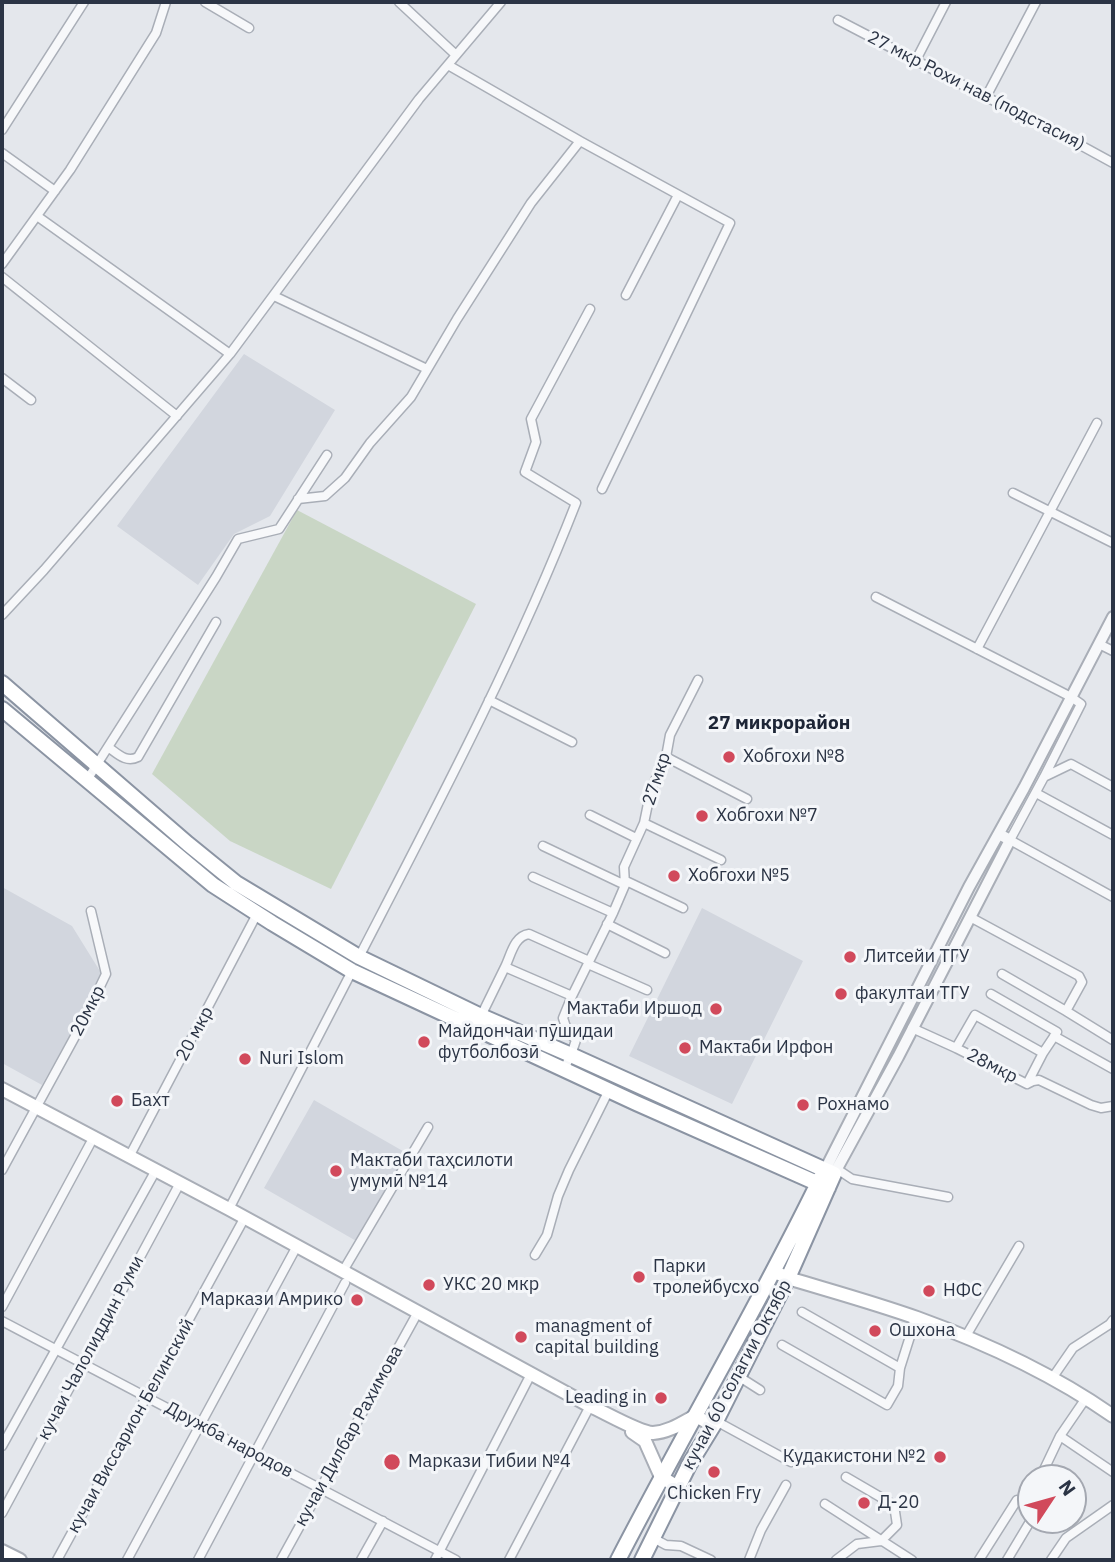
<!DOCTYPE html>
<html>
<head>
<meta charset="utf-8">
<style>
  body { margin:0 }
  #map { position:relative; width:1115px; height:1562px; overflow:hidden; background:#e4e7ec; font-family:"IBM Plex Sans",sans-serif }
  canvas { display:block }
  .frame { position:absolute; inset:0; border:4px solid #2b3445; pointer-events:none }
  .north { position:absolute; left:1017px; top:1464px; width:70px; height:70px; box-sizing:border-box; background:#f4f6f9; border:2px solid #a4a8b1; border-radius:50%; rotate:54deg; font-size:19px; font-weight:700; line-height:28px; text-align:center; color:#2b3445 }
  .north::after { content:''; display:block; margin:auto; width:24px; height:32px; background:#d1495b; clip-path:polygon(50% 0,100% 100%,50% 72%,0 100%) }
</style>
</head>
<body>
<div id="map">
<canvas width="1115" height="1562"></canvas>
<div class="frame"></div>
<div class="north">N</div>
</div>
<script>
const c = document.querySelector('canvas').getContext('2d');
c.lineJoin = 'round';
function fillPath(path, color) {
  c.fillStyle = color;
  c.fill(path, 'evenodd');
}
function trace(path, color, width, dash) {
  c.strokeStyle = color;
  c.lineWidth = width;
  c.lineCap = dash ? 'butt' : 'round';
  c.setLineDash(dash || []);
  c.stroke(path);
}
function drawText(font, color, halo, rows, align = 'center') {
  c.font = font + ' "IBM Plex Sans",sans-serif';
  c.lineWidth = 6;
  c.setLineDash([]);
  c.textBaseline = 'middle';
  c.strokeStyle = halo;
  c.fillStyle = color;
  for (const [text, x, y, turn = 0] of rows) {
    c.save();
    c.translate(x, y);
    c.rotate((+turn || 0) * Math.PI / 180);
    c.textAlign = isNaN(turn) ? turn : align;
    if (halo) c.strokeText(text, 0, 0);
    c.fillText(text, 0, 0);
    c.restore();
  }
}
fillPath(new Path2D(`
  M244,354L335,410L270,516L234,534L198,585L117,526Z
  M2,887L72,926L103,976L42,1085L2,1063Z
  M702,908L803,961L732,1104L629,1056Z
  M314,1100L408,1154L358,1242L264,1188Z`), '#d2d6de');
fillPath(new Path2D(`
  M297,510L476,604L331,889L230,841L152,774Z`), '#c9d6c5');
const minor = new Path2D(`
  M205,2L249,28
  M399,2L456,55
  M838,20L986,97L1040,123L1113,163
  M916,60L946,2
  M448,65L580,141L730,223L602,489
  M986,97L1036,2
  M2,130L84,2
  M2,153L55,191
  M37,216L230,354
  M2,264L70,170L156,33L166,2
  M2,277L177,416
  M626,295L678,195
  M274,296L427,369
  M2,378L31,400
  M1013,493L1113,543
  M298,499L325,496L345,478L370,443L411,397L457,319L531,203L580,141
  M876,597L1071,697L1081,704L1044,777
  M2,615L44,570L230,354L419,99L501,2
  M1099,644L1113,651
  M977,649L1097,423
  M489,700L572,742
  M108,747C118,754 126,763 138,757L216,622
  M666,757L747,799
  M87,780L216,577L238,539L279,529L327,455
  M1113,787L1071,764L1044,777L1010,840L1113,897
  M1036,793L1113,835
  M590,815L636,838
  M644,823L721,860
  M543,846L625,885
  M533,877L613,913
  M624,880L683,908
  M970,917L1079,976L1082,982L1066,1011L1002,974
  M607,924L665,953
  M359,957C436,808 515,659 576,503L525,472L536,442L531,419L590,309
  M588,964L647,990
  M505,967C511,955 514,936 529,934L589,961
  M991,994L1057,1032L1043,1053L975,1015L956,1048L1027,1084L1033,1081L1039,1080L1091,1105L1101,1108L1113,1106
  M1066,1011L1113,1040
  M481,1016L505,967L572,996
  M912,1028L956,1048
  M1054,1036L1113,1069
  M564,1069L571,1055L576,1040L567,1030L563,1018L572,996L613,913L625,885L624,867L644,823L651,789L666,757L670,735L698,680
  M1027,1084L1043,1053
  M129,1157L258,912
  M837,1169L852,1179L948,1197
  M2,1170L84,1020L106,974L91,911
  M229,1209L352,971
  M535,1255L547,1235L558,1196L569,1170L609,1090
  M343,1271L428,1127
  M2,1307L90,1144
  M802,1312L900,1368
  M2,1321L456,1560
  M966,1336L1019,1246
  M782,1345L887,1405L898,1386L900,1368L913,1327L914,1317
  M738,1376L760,1390
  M1053,1377L1073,1348L1110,1324L1113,1320
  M716,1421L791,1462
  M1060,1436L1113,1472
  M2,1446L156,1170
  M1040,1478L1060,1436L1086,1398
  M825,1504L912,1560
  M2,1513L180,1183
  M653,1538L666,1545L681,1546L711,1560
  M57,1560L245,1217
  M127,1560L297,1246
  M198,1560L345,1283
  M281,1560L418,1312
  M361,1560L383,1521
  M435,1560L531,1374
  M509,1560L590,1406
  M749,1560L761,1530L786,1485
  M836,1560L857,1544L881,1541L897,1525L894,1505L846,1477
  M979,1560L1017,1500L1027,1504L1031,1509
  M1007,1560L1031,1520
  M1051,1560L1066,1538L1113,1505`);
const tertiary = new Path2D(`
  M825,1170L969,887L1024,788L1113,617
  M834,1174L898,1057L1010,840L999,834`);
const secondary = new Path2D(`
  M2,1089L229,1209L590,1406C604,1412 640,1433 653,1433C669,1432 682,1423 695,1416L713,1425
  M773,1271L788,1278C831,1291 875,1303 917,1318C986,1343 1053,1374 1113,1416
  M632,1432L645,1441L661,1477L678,1487
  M2,1551L20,1560`);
const trunk = new Path2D(`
  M2,683L188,844L236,883L359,957L481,1016L571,1055L834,1174L788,1278L716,1421L689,1465L642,1560
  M2,709L213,885L272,923L352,971L636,1103L828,1188
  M618,1560C684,1432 758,1307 821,1177`);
trace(minor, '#a9aeb7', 11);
trace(tertiary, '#a9aeb7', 14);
trace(secondary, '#a9aeb7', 16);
trace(trunk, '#8b94a3', 18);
trace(minor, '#f7f8fa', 8);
trace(tertiary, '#f7f8fa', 10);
trace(secondary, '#fff', 12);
trace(trunk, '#fff', 14);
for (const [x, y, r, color] of [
  [729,757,7,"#d1495b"],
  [702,816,7,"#d1495b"],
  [674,876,7,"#d1495b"],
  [850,957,7,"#d1495b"],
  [841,994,7,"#d1495b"],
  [716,1009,7,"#d1495b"],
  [424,1042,7,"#d1495b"],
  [685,1048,7,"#d1495b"],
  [245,1059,7,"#d1495b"],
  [117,1101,7,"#d1495b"],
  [803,1105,7,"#d1495b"],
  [336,1171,7,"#d1495b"],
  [639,1277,7,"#d1495b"],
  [429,1285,7,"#d1495b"],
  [929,1291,7,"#d1495b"],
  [357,1300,7,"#d1495b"],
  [875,1331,7,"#d1495b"],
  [521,1337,7,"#d1495b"],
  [661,1398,7,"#d1495b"],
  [940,1457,7,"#d1495b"],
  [392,1462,9,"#d1495b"],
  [714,1472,7,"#d1495b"],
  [864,1503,7,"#d1495b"]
]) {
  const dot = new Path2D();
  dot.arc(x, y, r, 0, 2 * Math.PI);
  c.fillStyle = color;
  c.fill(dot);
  trace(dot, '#f4f6f9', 2.5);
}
drawText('18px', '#2b3445', '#f4f6f9', [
  ["27 мкр Рохи нав (подстасия)",976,91,27],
  ["27мкр",657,779,-72],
  ["20мкр",88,1011,-63],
  ["20 мкр",195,1034,-62],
  ["28мкр",992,1066,27],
  ["кучаи Чалолиддин Руми",91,1348,-62],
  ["кучаи 60 солагии Октябр",737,1375,-62],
  ["кучаи Виссарион Белинский",131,1426,-61],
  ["кучаи Дилбар Рахимова",349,1436,-61],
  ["Дружба народов",229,1440,28]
]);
drawText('18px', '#2b3445', '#f4f6f9', [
  ["Хобгохи №8",743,757],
  ["Хобгохи №7",716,816],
  ["Хобгохи №5",688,876],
  ["Литсейи ТГУ",864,957],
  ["факултаи ТГУ",855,994],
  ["Мактаби Иршод",702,1009,"right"],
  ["Майдончаи пӯшидаи",438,1032],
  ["футболбозӣ",438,1053],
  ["Мактаби Ирфон",699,1048],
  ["Nuri Islom",259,1059],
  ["Бахт",131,1101],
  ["Рохнамо",817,1105],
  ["Мактаби таҳсилоти",350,1161],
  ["умумӣ №14",350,1182],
  ["Парки",653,1267],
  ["тролейбусхо",653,1288],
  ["УКС 20 мкр",443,1285],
  ["НФС",943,1291],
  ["Маркази Амрико",343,1300,"right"],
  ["managment of",535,1327],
  ["capital building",535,1348],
  ["Ошхона",889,1331],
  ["Leading in",647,1398,"right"],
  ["Кудакистони №2",926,1457,"right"],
  ["Маркази Тибии №4",408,1462],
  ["Chicken Fry",714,1494,"center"],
  ["Д-20",878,1503]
], 'left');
drawText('bold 19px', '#1d2536', '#f4f6f9', [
  ["27 микрорайон",779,724]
]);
</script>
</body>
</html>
